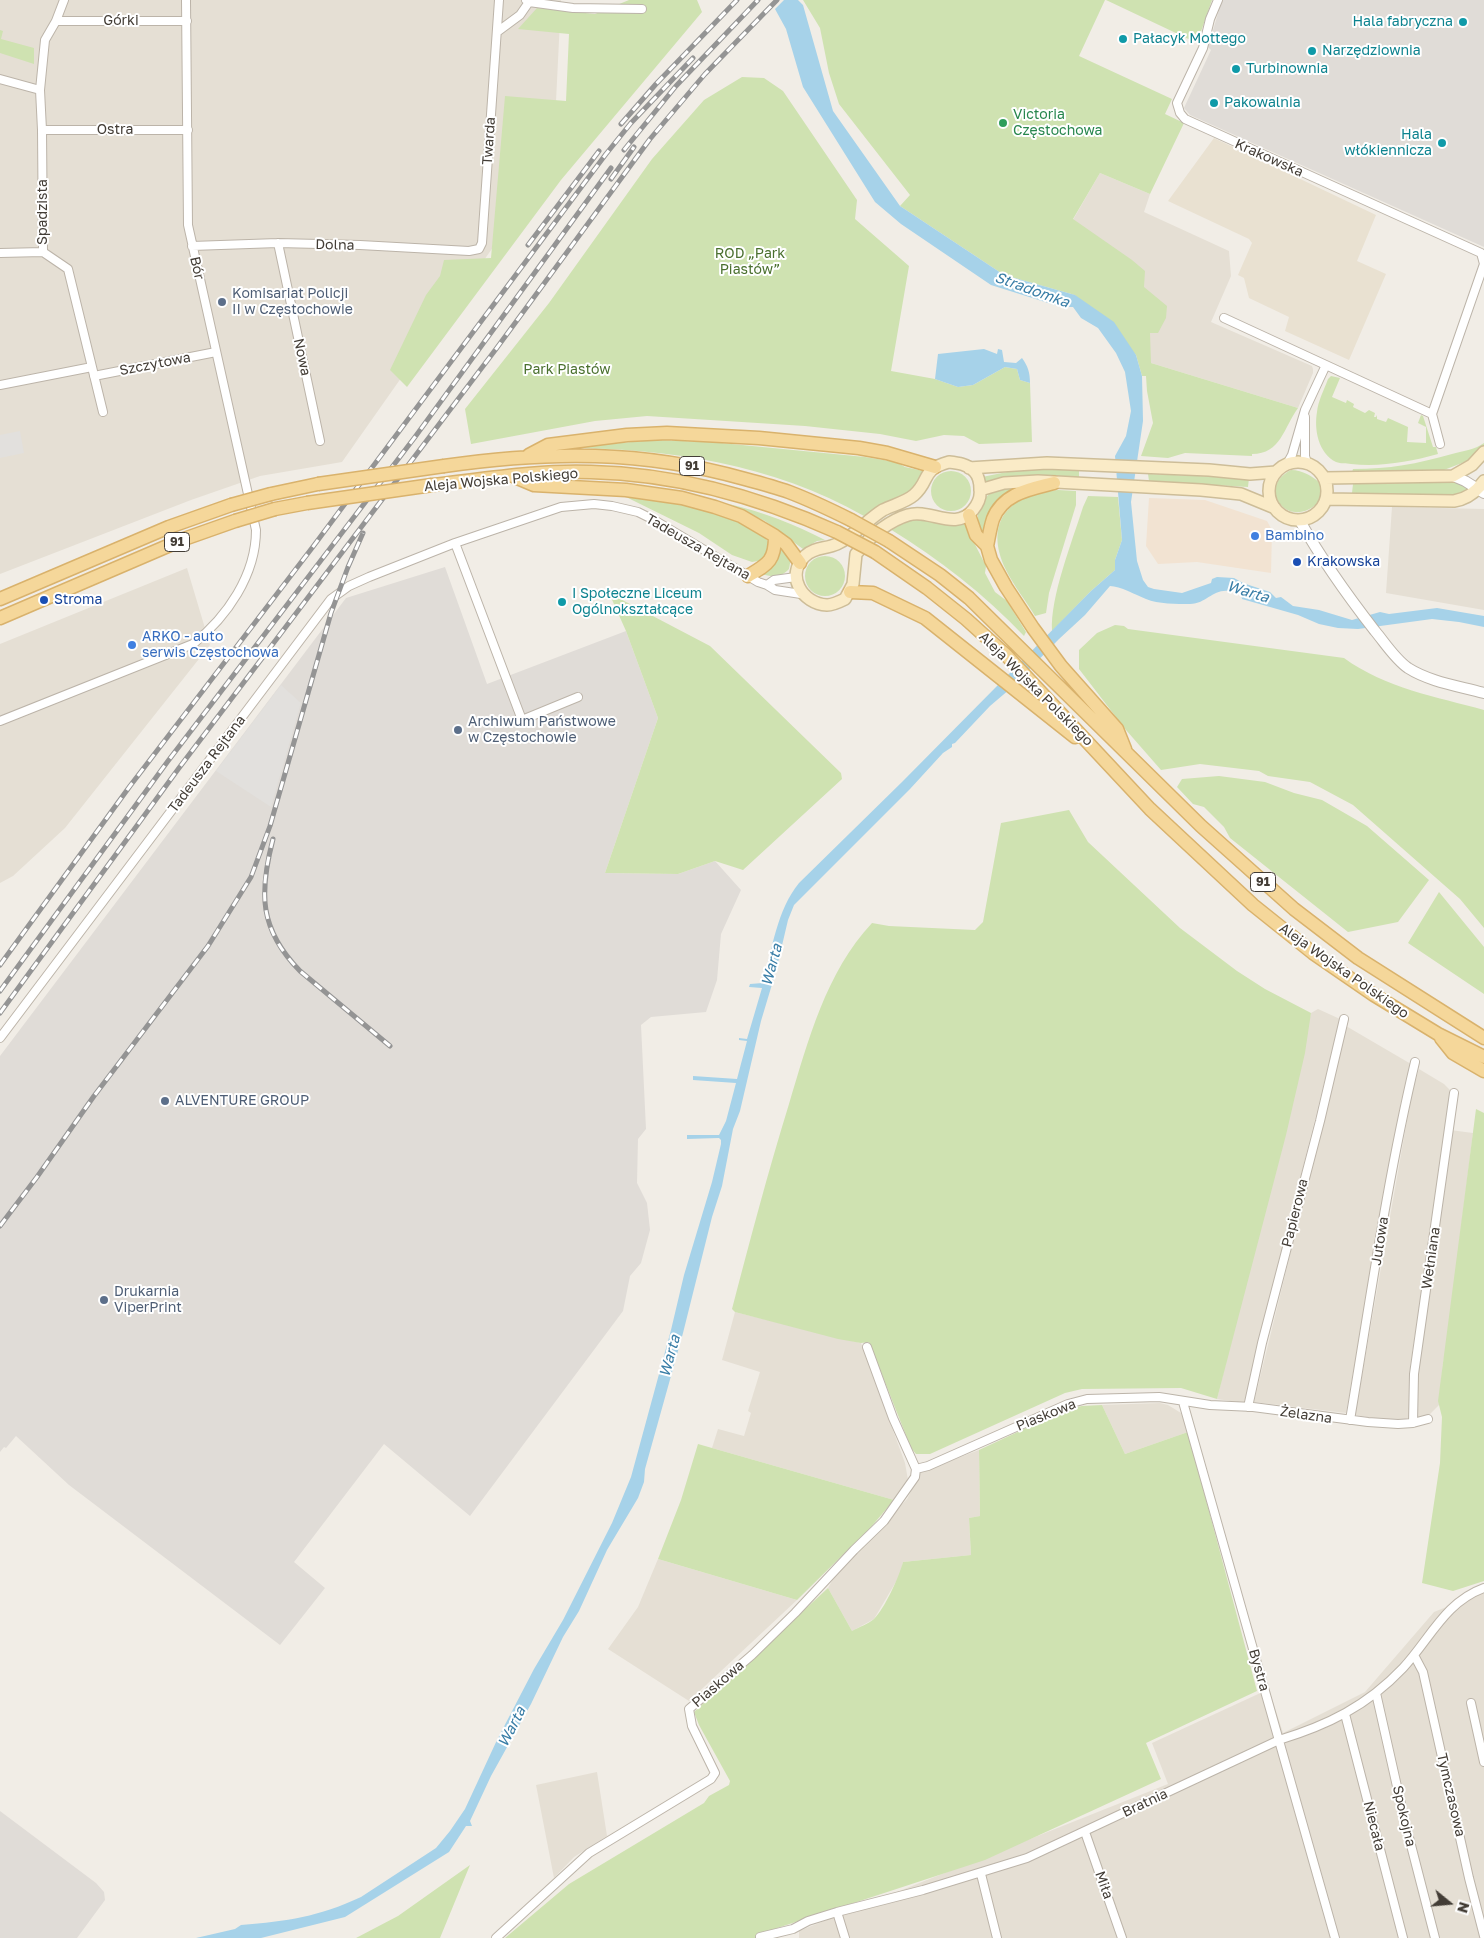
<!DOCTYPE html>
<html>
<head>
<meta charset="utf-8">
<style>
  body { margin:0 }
  #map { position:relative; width:1484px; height:1938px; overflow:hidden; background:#f1ede6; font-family:"Golos Text",sans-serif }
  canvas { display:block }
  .north { position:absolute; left:1424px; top:1878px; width:50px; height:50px; -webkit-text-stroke:4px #fff; paint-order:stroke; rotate:107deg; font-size:14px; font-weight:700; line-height:20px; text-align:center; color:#433d36 }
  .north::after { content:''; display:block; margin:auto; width:18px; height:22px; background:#433d36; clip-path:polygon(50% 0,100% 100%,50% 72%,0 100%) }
</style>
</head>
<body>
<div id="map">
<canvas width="1484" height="1938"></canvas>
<div class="north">N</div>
</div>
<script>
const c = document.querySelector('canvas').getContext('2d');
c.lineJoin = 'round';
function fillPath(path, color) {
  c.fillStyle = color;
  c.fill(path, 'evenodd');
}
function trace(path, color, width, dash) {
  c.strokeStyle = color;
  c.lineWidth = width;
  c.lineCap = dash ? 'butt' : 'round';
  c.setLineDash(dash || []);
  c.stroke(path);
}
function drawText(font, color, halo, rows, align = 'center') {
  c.font = font + ' "Golos Text",sans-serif';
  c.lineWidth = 4;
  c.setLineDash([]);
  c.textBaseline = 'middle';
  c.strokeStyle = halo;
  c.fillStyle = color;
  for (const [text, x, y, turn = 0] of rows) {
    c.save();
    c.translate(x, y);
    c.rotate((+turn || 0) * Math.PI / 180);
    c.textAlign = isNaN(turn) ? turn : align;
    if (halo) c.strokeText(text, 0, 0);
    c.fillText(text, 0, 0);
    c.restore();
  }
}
fillPath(new Path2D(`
  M0,0H561L553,162L342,462L260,476L191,500L0,574Z
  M1100,173L1150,194L1144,212L1229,251L1231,276L1211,322L1312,366L1313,369V373L1298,408L1151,363L1044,270Z
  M1392,507L1484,509V610L1386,593Z
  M187,568L210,645L65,828L13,876L0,883V644Z
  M1318,1009L1340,1019L1244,1403L1217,1399L1311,1013Z
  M1346,1026L1411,1064L1401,1102L1346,1413L1254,1402Z
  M1419,1069L1444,1084L1451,1091L1409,1375V1420L1380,1419L1355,1415L1412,1092Z
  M1450,1130L1473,1133L1446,1349L1443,1363L1439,1405L1427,1417L1416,1419V1376Z
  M735,1312L861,1343L905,1463L908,1480L894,1500L712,1448L718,1429L744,1436L751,1413L748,1411L760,1372L722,1360Z
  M1160,1403L1168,1405L1181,1413L1188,1432L1125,1454L1102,1405Z
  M979,1450L980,1516L969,1518L971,1555L903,1562L900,1575L874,1619L852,1631L828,1588L833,1579L907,1499L921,1472Z
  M658,1559L797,1600L689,1701L608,1649L638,1607Z
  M1484,1592V1938H799V1931L1168,1784L1152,1743L1269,1689L1283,1733L1365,1692L1434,1612Z
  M597,1772L607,1836L574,1857L554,1878L536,1785Z`), '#e5dfd4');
fillPath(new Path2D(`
  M1149,498L1205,500L1267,521L1272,530L1271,573L1197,562L1158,564L1146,546Z`), '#f2e3d2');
fillPath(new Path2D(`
  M1222,0H1484V247L1190,115L1184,108L1211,50L1208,47Z
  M445,567L487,684L626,631L658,718L605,873L678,874L715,861L741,890L721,934L717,980L706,1012L651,1017L641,1025L646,1129L638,1139L637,1183L647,1203L650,1230L641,1263L630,1276L623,1311L470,1516L384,1444L294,1562L325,1588L280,1645L69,1485L16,1436L6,1448L4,1447L0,1452V1056L346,598Z
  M0,1811L96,1883L104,1892L105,1900L77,1938H0Z`), '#e0dcd7');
fillPath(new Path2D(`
  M1214,138L1376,215L1357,261L1386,274L1349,360L1285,331L1289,317L1249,298L1244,278L1238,275L1252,243L1249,239L1168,201Z`), '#e9e1d1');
fillPath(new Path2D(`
  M629,0H697L702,12L561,180L407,387L390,370L426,295L440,276L444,260L491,258L505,96L566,101L569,34L518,29L537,8L595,14Z
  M803,0H1105L1079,56L1172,99L1165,114L1184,123L1150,194L1100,173L1073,219L1132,260L1145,271L1144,287L1167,306L1166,318L1158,333H1150L1151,363L1298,408C1284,427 1281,454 1252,454V456L1185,453L1168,458L1141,456L1153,423L1147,391L1146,376H1142L1136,355L1075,295L1004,275L900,206L910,195L839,104L829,73L820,28Z
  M1106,0H1212L1197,43Z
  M0,30L3,31L1,39L34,48V64L0,53Z
  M742,77L764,78L783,91L857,200L855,219L909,266L891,371L935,379L958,387L973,385L1005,367L1017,369L1020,380L1030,383L1032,442L979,444L964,436L944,435L916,441L880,434L805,426L647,416L595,421L471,444L465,409L549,303L652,159L704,100Z
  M1331,376L1340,378L1332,397L1346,403L1347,400L1354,404L1353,407L1365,413L1369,410L1375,413L1374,417H1376L1377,415V419L1386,422L1388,418L1408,427L1407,442L1426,443V427L1418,423L1421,415L1423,416L1433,447H1436L1438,454C1409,462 1381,467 1351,464C1346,463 1341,464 1336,462C1318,453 1314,429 1317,412C1318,401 1324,390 1328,379Z
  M654,440L711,442L865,457L896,462L905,467L923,471L914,488L907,494L864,516C774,464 666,448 564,448Z
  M1484,443V447L1467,461L1444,470L1352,472L1353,469C1390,469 1416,464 1452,454C1462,451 1475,450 1484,443Z
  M1046,469L1079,470V478L985,483L982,477L1012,471Z
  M1291,470C1303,470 1314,477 1322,485L1320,501C1289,533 1255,488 1291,470Z
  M931 491a20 20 0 1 1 40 0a20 20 0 1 1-40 0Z
  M1148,474L1249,478L1248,487L1149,481Z
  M1451,482L1461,484L1470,489L1454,496L1441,497L1352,493L1353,484Z
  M1018,485L999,500L985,542C976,519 973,509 993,490Z
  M1058,490L1076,491V505L1049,593L1046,613L1035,616C1026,601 1014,586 1006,570C983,522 1009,494 1058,490Z
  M1088,496L1118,497L1122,540L1115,560V570L1091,591L1052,631C1050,597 1072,542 1083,507Z
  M626,497C637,498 647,497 658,499C680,502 760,521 768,542C771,549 767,554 763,560L752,562L732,555L699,533Z
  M729,504C763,512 794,524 825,540L817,541L803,549L765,521Z
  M913,519C931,519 946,527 964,523L986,566L985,573L995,592L1007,601L1026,632L1024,636C984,594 939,559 890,529Z
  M781,545L791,558L789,569C781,578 772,577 761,574C774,568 779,559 781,545Z
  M805 576a20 20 0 1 1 40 0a20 20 0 1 1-40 0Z
  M609,593L710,646L841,773L842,779L743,870L715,861L678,874L605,873L658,718L626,631Z
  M1115,625L1124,626L1128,629L1344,658C1385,688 1437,697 1484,710V928L1460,899L1353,805L1310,782L1268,776L1259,771L1200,764L1161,770L1126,730L1079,669V650L1097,633Z
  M1219,776L1265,782L1294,793L1322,800L1367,826L1429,880L1398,922L1348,932L1230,838L1224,827L1204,807L1193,804L1177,787L1182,779Z
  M1069,810L1088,842L1180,928L1237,971L1265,989L1311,1013L1305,1053L1286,1135L1217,1399L1181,1388L1082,1389L1065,1393L930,1454H916L911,1448L869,1342L861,1343L838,1339L735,1312L732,1309C750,1240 768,1172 789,1104C808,1041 826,972 872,923L889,926L975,930L983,922L1001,823Z
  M1439,892L1484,947V994L1408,943Z
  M1476,1109L1484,1113V1581L1453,1591L1422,1583L1440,1463L1442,1417L1438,1401Z
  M1102,1405L1125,1454L1188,1432L1257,1691L1146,1743L1161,1779L985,1860L759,1934L761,1938H505L569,1884L704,1803L709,1796L729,1785L730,1781L699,1725L694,1712L828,1588L852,1631C859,1627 868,1624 874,1619C885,1608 899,1577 903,1562L971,1555L969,1518L980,1516L979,1450L1067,1409L1082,1406Z
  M698,1444L894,1500L871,1527L797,1600L658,1559L681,1500Z
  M470,1865L440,1938H356L398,1916Z`), '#cfe2b1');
fillPath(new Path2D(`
  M20,431L24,453L0,458V435Z
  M281,685L301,703L271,807L216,771Z`), '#e2e0dd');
fillPath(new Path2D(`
  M784,0H798L803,5L833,111L900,206L1004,275L1075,295L1114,322L1136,355L1142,376L1143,421L1131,502L1137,561L1143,580L1148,587L1154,589L1182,593L1211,583L1212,579L1217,577L1234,578L1243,583L1270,592L1276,598L1281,597L1293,606L1319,610L1352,620L1380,612L1389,614L1437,608L1484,616V627L1459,622L1432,619L1358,629L1338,628L1319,624L1298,615L1242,599L1241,594C1213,583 1211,603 1190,604C1177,604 1158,604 1146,599C1136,595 1120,586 1110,586L1085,615L1059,639L1010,689L990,706L955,743L952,744V747L943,753L910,789L794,905L788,920L776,971L761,1021L740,1111L733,1129L722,1186L712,1217L683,1333L645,1469L644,1482L638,1498L607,1550L579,1611L563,1637L531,1704L491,1776L470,1821L472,1826H466L449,1852L345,1917L261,1938H196L235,1929L241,1925C288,1921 318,1917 361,1897L436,1848L450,1831L465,1809L497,1740L534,1669L563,1620L612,1523L631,1477L671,1330L684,1275L712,1182L721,1144V1140L719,1138L687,1139V1135H719L726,1121L736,1083L693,1080V1076L737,1079L747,1041L739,1040V1038L747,1039L762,988L749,987L750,984L763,983C772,949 777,910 799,883L902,782L1091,591L1115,570V560L1122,540L1115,456L1126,436L1131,411L1125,372L1116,353L1098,328L1081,318L1073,307H1061L991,285L901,224L875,202L803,87L786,29L775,9Z
  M984,349L997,354L998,349L1002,350L1004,362L1016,363L1022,358C1028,366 1030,373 1030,383L1020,380L1017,369L1005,367L973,385L958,387L935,379L938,354Z`), '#a6d2e9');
const minor = new Path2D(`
  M64,0L56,21L45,40L40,90L42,130L43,252L68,269L103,412
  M526,0L529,2L573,8L642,9
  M1218,0L1210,19L1203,48L1177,103L1180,113L1185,119L1481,253L1484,264L1432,414L1440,444
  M56,21H187
  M497,32L520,15L529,2
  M0,79L40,90
  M42,130H188
  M278,243L320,441
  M192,246L278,243L360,245L469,251L479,249L482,243L499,0
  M0,253L43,252
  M1224,318L1432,414
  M94,376L216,352
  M0,385L92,367
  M1305,417V456L1307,463
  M1287,464L1292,455L1305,410L1326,365
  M455,543L522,720L578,697
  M767,585L774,580L796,577
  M0,721L193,644C227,617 256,575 256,530L188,225L186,0
  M0,1038L331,599L349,586L369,577L455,543L561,507L594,504L612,506L638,512L654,520L758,582L767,585L775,590L801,594
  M1183,1402L1335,1938
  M1248,1407L1262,1343L1320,1121L1344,1019
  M1350,1420C1370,1301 1387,1180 1415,1062
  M1413,1423L1414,1374L1454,1093
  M916,1469L928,1466L1068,1404L1087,1399L1159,1397L1210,1405L1253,1407L1368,1422L1398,1424L1413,1423L1428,1419
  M1414,1655L1423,1672L1469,1878L1484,1936
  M1376,1693L1405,1822L1435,1938
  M1471,1703L1484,1762
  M1345,1714L1403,1938
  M1085,1832L1122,1938
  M981,1874L997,1938
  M837,1912L845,1938
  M760,1937L793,1929L808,1921L837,1912L923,1890L1027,1858L1279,1740C1328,1725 1367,1706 1403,1668C1430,1639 1445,1602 1484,1588
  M496,1938L589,1853L711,1779L715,1773L692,1726L689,1709L752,1655L795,1613L854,1550L884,1521L915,1477L916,1469L893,1418L867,1347`);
const tertiary = new Path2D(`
  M1453,476L1465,481L1484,493
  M1300,521C1322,560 1347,595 1375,631C1385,643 1395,659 1408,668C1430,682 1459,686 1484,693`);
const secondary = new Path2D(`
  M949,462C958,463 967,464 974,471C978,475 980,483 980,489C981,496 978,504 973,510C955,532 930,508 908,515C888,521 869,538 856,554L853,584L845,599C839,602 833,605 827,605C802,604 785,575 805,556C814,547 826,549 837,544C854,536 867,520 883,510C893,505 906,502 914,495C931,480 920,470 949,462Z
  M1269 491a29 29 0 1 1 58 0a29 29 0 1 1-58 0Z
  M969,468L1047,463L1209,470L1250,474L1276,472
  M1325,478L1453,476L1472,465L1484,452
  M980,490L1004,483L1038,481L1201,490L1241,494L1275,508
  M1326,499L1454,501C1467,499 1477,491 1484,481`);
const primary = new Path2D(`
  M529,455L548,445L627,435L667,433L759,438L859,448L887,453L935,467
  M444,466C549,451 642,450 745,479C760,483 775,487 789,492C810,500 831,510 851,520
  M515,477L534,485L626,490L682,498L715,507L741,516L775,536L786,544L800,563
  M432,485C485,479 538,470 591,472C677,474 759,497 837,532
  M271,494L318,484
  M275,509L307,503
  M969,515L976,535L987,546L991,560L1006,587L1033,628L1061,666L1117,729L1125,749
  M889,541L940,575L969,598L1201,826L1294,909L1358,958L1484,1038
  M987,546C989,537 990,528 993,519C1003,493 1031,489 1054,483
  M875,552L927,588L966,619L1007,656L1150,809L1253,905L1313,953L1374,995L1438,1034L1484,1057
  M748,576C768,564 775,561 775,536
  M850,592L873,593L925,618L1075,737
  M0,599L169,527L231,505
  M0,618L184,539L235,521
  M1441,1038L1453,1053L1484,1071`);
trace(minor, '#bcb4a9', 10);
trace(tertiary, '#bcb4a9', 12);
trace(secondary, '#cdbd98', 14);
trace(primary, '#d9b26c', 15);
trace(minor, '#fff', 8);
trace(tertiary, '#fff', 10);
trace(secondary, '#faebc7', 11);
trace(primary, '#f5d79a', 12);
const rail = new Path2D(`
  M621,124L656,84L737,0
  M624,150L676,86L758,0
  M611,179L634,147
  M528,245L599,151
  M273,839C259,893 259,929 300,971L390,1046
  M0,965L130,786L312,548L606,154L631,123L693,58
  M0,991L168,761L415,437L611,168
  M0,1013L179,768L496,349L650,139L705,74L777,0
  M0,1226L37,1177L94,1096L208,946L251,877L270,826L331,613L348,567L363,533`);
trace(rail, '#949494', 5);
trace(rail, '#fff', 3, [9]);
const primaryBridge = new Path2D(`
  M318,484L444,466
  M307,503L432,485
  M231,505L271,494
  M851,520L889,541
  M235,521L275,509
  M837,532L875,552`);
trace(primaryBridge, '#d9b26c', 15, []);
trace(primaryBridge, '#f5d79a', 12);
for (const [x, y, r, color] of [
  [1463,22,5,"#0f9aa8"],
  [1123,39,5,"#0f9aa8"],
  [1312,51,5,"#0f9aa8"],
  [1236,69,5,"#0f9aa8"],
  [1214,103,5,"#0f9aa8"],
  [1003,123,5,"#2e9e5b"],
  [1442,143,5,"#0f9aa8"],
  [222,302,5,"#5c6f8a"],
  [1255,536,5,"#3f7fe0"],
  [1297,562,5,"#1a4fb4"],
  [44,600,5,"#1a4fb4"],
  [562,602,5,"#0f9aa8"],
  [132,645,5,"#3f7fe0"],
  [458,730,5,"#5c6f8a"],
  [165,1101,5,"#5c6f8a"],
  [104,1300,5,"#5c6f8a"]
]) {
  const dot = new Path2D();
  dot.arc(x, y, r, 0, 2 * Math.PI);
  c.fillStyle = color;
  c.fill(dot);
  trace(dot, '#fff', 2);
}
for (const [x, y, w] of [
  [692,466,25],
  [177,542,25],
  [1263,882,25]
]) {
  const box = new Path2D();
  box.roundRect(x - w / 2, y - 9.5, w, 19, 4);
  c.fillStyle = '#fff';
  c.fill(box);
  trace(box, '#433d36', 1);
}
drawText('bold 12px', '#433d36', null, [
  ["91",692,466],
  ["91",177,542],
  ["91",1263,882]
]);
drawText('14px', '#433d36', '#fff', [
  ["Górki",121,21],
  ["Ostra",115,130],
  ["Twarda",489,141,-86],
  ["Krakowska",1269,158,24],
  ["Spadzista",43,212,-90],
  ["Dolna",335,245,1],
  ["Bór",197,268,77],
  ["Nowa",302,357,78],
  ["Szczytowa",155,364,-11],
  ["Aleja Wojska Polskiego",501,480,-5],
  ["Tadeusza Rejtana",698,547,30],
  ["Aleja Wojska Polskiego",1036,689,45],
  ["Tadeusza Rejtana",207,764,-53],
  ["Aleja Wojska Polskiego",1344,971,35],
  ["Papierowa",1295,1213,-76],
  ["Jutowa",1380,1241,-81],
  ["Wełniana",1431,1258,-82],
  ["Piaskowa",1046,1415,-22],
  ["Żelazna",1306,1415,8],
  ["Bystra",1259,1670,74],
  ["Piaskowa",718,1684,-41],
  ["Tymczasowa",1451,1795,77],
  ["Bratnia",1145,1803,-25],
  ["Spokojna",1404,1816,77],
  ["Niecała",1374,1826,76],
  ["Miła",1104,1885,70]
]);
drawText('14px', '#0d838f', '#fff', [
  ["Hala fabryczna",1453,22,"right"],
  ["Pałacyk Mottego",1133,39],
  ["Narzędziownia",1322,51],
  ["Turbinownia",1246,69],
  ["Pakowalnia",1224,103],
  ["Hala",1432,135,"right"],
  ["włókiennicza",1432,151,"right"],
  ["I Społeczne Liceum",572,594],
  ["Ogólnokształcące",572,610]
], 'left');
drawText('14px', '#27864d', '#fff', [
  ["Victoria",1013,115],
  ["Częstochowa",1013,131]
], 'left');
drawText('14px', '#4a702e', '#fff', [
  ["ROD „Park",750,254],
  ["Piastów”",750,270],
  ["Park Piastów",567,370]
]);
drawText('14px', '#4e5e75', '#fff', [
  ["Komisariat Policji",232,294],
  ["II w Częstochowie",232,310],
  ["Archiwum Państwowe",468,722],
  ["w Częstochowie",468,738],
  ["ALVENTURE GROUP",175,1101],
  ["Drukarnia",114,1292],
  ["ViperPrint",114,1308]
], 'left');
drawText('14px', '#366cbe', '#fff', [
  ["Bambino",1265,536],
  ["ARKO - auto",142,637],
  ["serwis Częstochowa",142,653]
], 'left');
drawText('14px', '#164399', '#fff', [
  ["Krakowska",1307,562],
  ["Stroma",54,600]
], 'left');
drawText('italic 15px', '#387da6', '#fff', [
  ["Stradomka",1032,290,20],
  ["Warta",1248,592,17],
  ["Warta",772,965,-75],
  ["Warta",670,1356,-75],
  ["Warta",512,1727,-63]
]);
</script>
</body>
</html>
